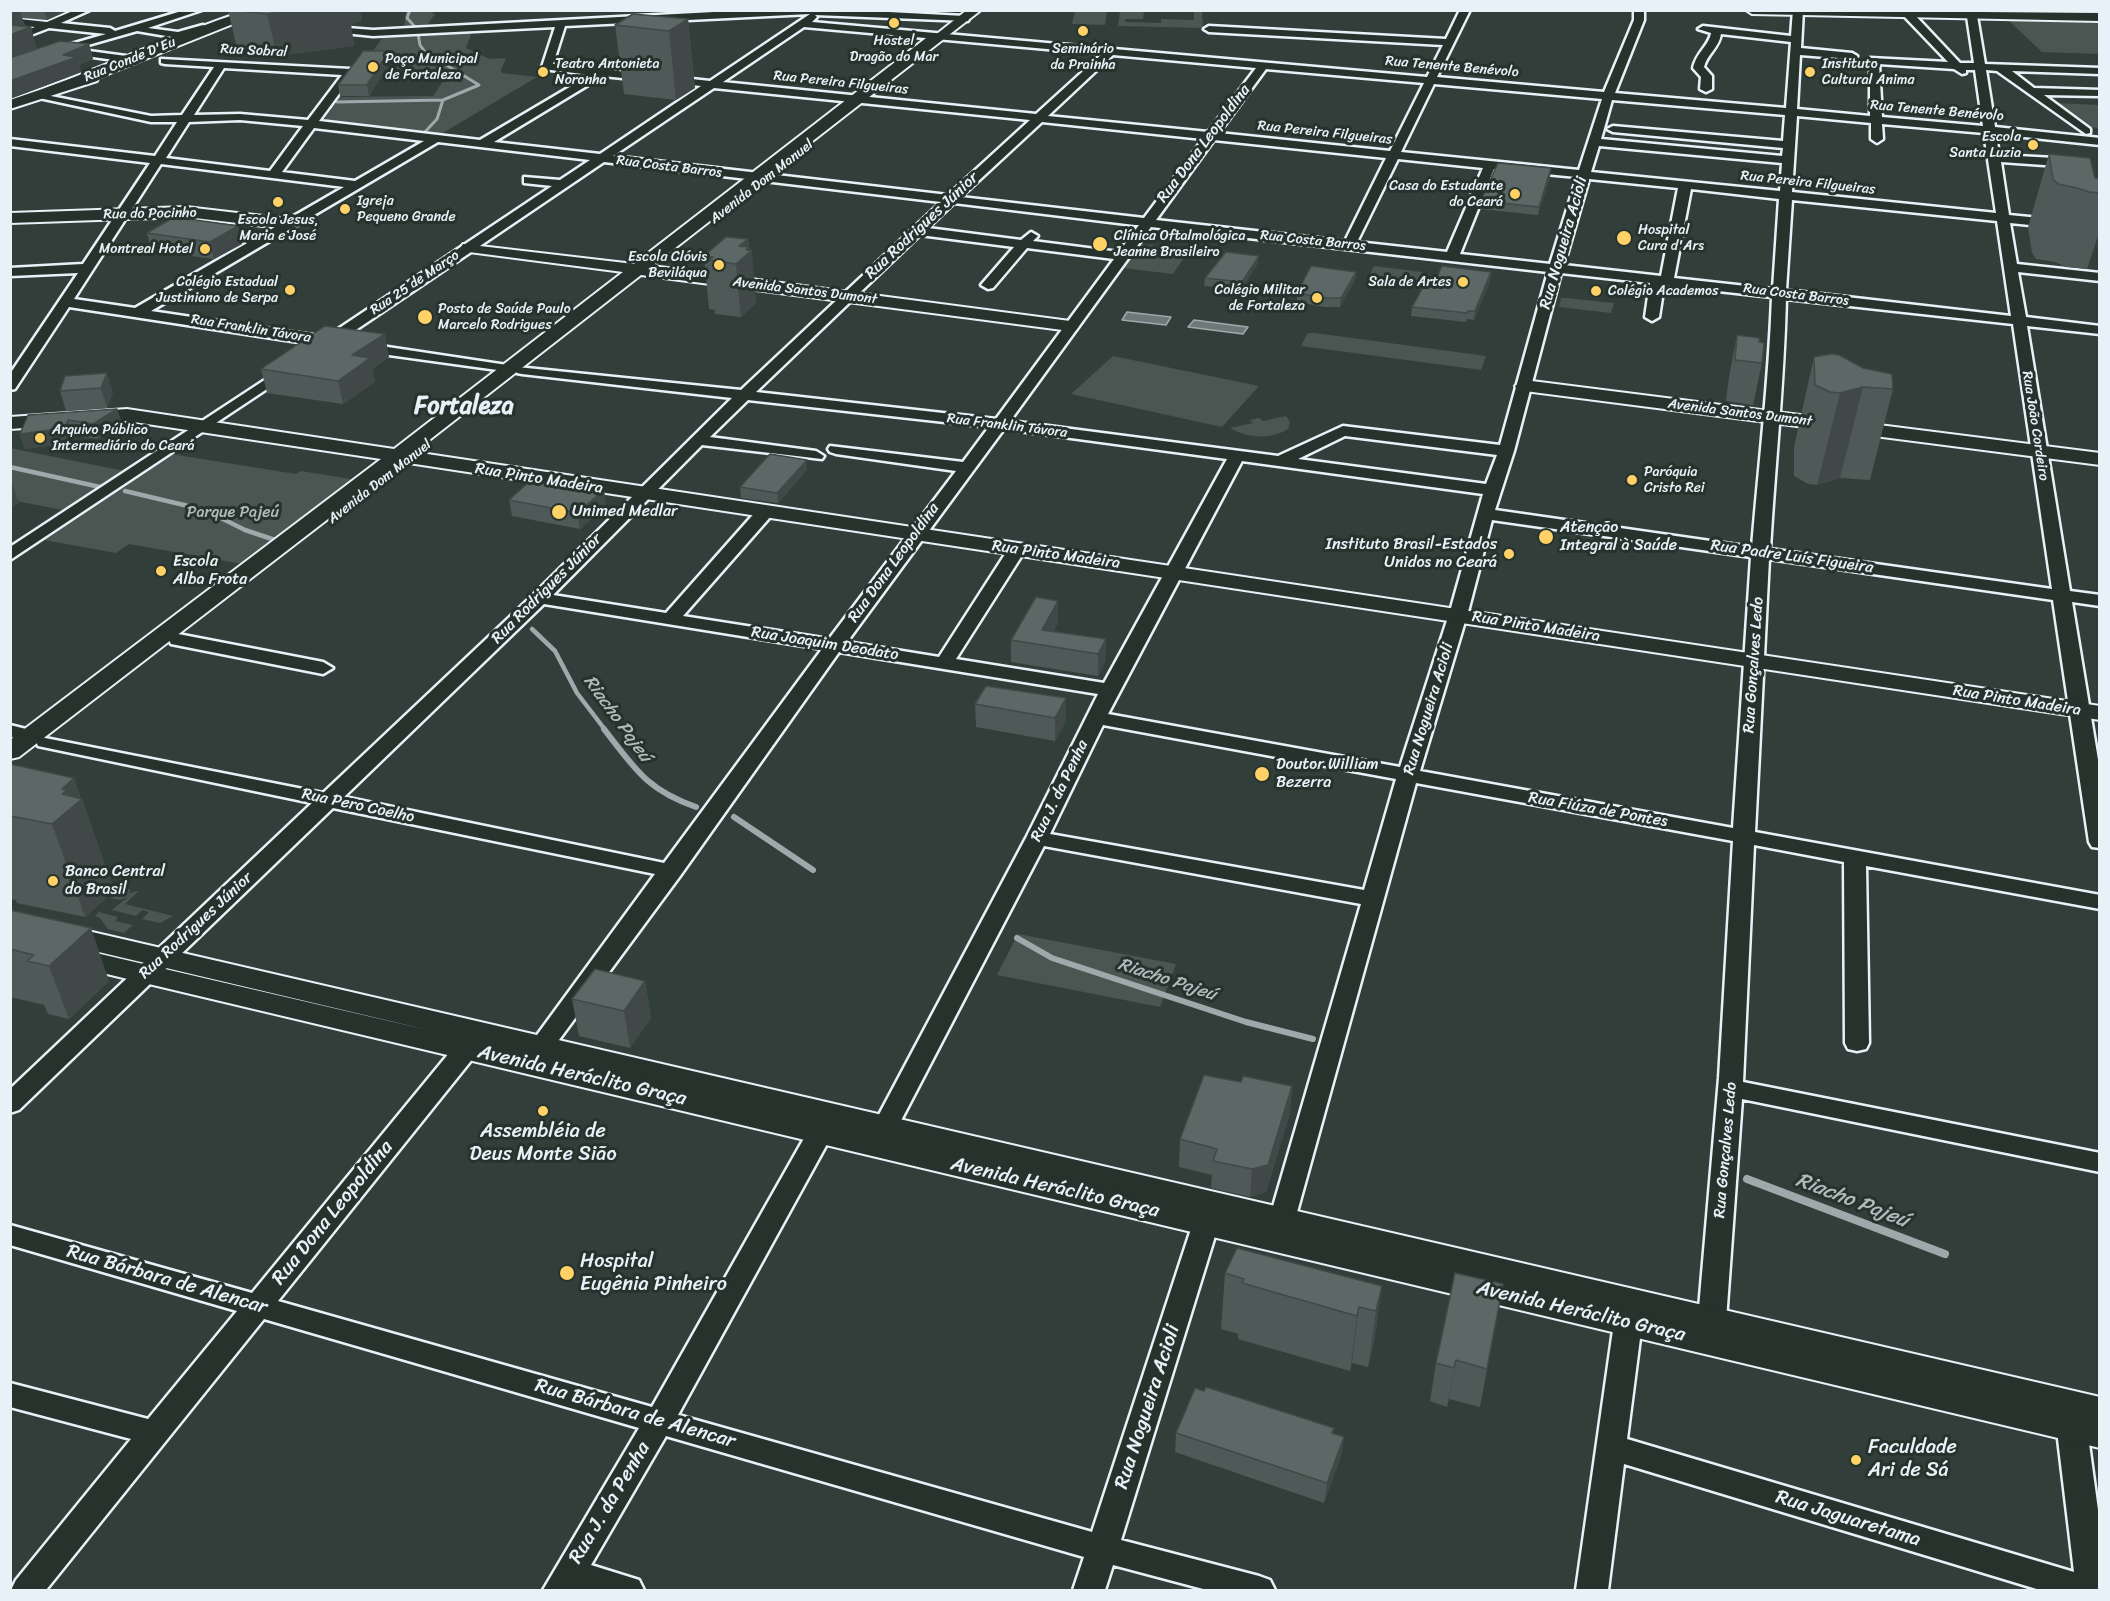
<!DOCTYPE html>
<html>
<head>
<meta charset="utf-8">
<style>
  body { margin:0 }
  #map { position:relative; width:2110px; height:1601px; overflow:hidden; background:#323e39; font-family:Sriracha,sans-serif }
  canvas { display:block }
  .frame { position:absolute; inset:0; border:12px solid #e8f1f8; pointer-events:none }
</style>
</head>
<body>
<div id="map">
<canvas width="2110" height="1601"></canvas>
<div class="frame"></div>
</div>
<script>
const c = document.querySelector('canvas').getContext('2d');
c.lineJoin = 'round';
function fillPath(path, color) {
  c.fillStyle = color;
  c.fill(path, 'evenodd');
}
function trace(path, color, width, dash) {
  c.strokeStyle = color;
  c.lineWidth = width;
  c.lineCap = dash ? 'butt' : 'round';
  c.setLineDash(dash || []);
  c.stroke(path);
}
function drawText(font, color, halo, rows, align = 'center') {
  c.font = font + ' Sriracha,sans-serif';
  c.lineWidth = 6;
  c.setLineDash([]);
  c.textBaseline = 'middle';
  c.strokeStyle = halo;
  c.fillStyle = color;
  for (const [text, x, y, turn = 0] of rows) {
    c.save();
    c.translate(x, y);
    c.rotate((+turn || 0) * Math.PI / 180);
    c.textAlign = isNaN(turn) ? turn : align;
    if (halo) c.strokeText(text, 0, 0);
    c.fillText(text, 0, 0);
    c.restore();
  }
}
fillPath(new Path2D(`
  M406,11H434L432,13L435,14L425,28L404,29Z
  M1075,11H1107L1105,25L1072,24Z
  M1120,11H1144L1143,19H1125V22L1161,23V19L1194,20V11H1202L1203,28L1118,26Z
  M2007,19L2099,20V54L2042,52Z
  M473,29L466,48L490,59L506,58L501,70L502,73L537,77L436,137L335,125L325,118L339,97L433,96L443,81H426L432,71H395L407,54H371L385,34Z
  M2055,103L2099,105V128L2088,127Z
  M1140,244L1189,250L1173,274L1122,268Z
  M1374,266L1422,272L1415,288L1366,282Z
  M1561,298H1566L1614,303L1611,313L1559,307Z
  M1311,333H1315L1486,356L1481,370L1301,346L1307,334Z
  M1113,356L1259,386L1222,427L1071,394Z
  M1286,416L1290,422L1288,429C1271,440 1247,438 1230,428L1253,423L1250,420L1259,418L1263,421Z
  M10,448L129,472L68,511L11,500Z
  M171,454L296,474L301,471L357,480L248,565L129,544L116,553L44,540Z
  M122,888L131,890L128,893L139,891L125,904L173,916L160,923L142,919L149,912L142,910L136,916L112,910L128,897L120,900L110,898Z
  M99,912L118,917L115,921L133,925L124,933L108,929L100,918L95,916Z
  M1018,934L1176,964L1160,1007L997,975Z`), '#495651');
const water = new Path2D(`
  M1127,312L1171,317L1166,325L1122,320Z
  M1194,320L1248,327L1243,334L1188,327Z`);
fillPath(water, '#6d7978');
trace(water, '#9ea9ab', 1.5);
trace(new Path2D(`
  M410,10L407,18L416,28
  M337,102L443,100L479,85L425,52L420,45L418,34
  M423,134L437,119L443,100`), '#9ea9ab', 3);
trace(new Path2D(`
  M10,467L100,487
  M125,491L205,510L245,530L278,541
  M532,629L555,651L577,693L606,731`), '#9ea9ab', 4.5);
trace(new Path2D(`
  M604,729C635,769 647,790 696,807
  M734,817L813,870
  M1017,938L1052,958L1246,1022L1313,1039`), '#9ea9ab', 6);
trace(new Path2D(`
  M1747,1179L1945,1254`), '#9ea9ab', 8);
const minor = new Path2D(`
  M75,10H90L61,23L110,28L115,31L185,10H202L148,28L178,32L203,25L208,28L178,38L137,31L74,49L126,56V60L122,61L64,53L10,73V66L54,49L106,34L49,28L10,43V36L35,27L10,24V18L47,22Z
  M752,10H851L964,16L969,19L968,21L815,15L817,17L812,22L1427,77L1443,45L1209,32L1204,29L1209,26L1446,39L1460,10H1470L1437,77L1604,92L1634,20V10H1644V20L1615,93L1786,108L1791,42L1721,34C1719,48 1707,54 1704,67L1712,76V89L1706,92L1700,89L1701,77L1693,68C1697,51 1709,46 1711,33L1698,29L1703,26L1791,36L1793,10H1803L1801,48L1852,53L1857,56L1852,59L1800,55L1797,109L1870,116V58L1948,62L1903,15L1905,10L1911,11L1960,63H1974L1966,10H1976L1985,64L2100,68V74L2012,71L2034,88L2100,90V96L2044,95L2090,129V133L2086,134L1997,71L1986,70L1995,127L2100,138V145L1996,134L1999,155L2073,159L2079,163L2073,167L2001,162L2009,215L2100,224V232L2010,223L2017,264L2100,273V281L2018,272L2026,317L2100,326V334L2027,326L2070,591L2100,595V606L2072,602L2100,772V848L2092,847L2089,842L2053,600L1769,559L1755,832L2100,895V909L1866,866L1869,1043L1866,1049L1857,1051L1848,1049L1845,1043L1844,862L1754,845L1743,1082L2100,1153V1172L1742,1099L1726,1320L1722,1328L1712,1331L1702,1328L1698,1320L1719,1078L1733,841L1416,783L1289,1241L1279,1244L1269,1241L1265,1234L1361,904L1044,846L895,1132L886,1135L877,1132L873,1126L1026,838L1098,694L839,652L680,876L539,1067L530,1069L521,1067L518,1061L655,874L333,808L19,1110L10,1113V1089L312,803L38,746L36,741L10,737V725L38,732L40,737L323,793L534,594L732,398L522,374L517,373L515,370L517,367L741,390L941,202L604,162L341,340L507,365L514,369L512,372L331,347L325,348L318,345L69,307L15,389L10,390V374L78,273L10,276V268L83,264L150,163L10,146V139L155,156L177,122H151L30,96L36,93L151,116L182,115L214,67L165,64L161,63V59L350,69L355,72L319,121L480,140L590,75L543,69L542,67L555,27L373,36L325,31L320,28L321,26L373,30ZM810,14L710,81L553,64L565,26ZM804,27L1102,54L1036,114L723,82ZM1113,55L1256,68L1208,132L1048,116ZM1879,64L1954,69L1962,74L1966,73V70H1975L1983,126L1882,117ZM224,68L342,75L308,120L240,114L194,115ZM1266,69L1424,83L1390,151L1219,133ZM603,76L701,86L600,154L494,142ZM1434,84L1602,99L1579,170L1401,152ZM714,88L1030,120L948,195L613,156ZM1612,100L1785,115L1783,141L1613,126L1607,129L1613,132L1783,148L1782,156L1601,139ZM1797,116L1871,123V139L1877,143L1883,139L1882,124L1984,133L1996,213L1792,192ZM240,120L303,126L270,171L166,158L189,122ZM1042,122L1203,139L1144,218L961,197ZM314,128L424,141L355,181L282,172ZM1214,140L1386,158L1345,241L1156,220ZM438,142L590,160L560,180L524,177V183L552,186L326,337L151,311ZM1599,146L1782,163L1780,191L1591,172ZM1398,159L1483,168L1447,252L1357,242ZM161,164L344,187L135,308L74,299ZM1494,169L1577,177L1550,264L1460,254ZM1589,179L1678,188L1661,276L1564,265ZM1691,189L1779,199L1773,289L1674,278ZM1792,200L1997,221L2011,316L1786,290ZM954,203L1135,225H1139L1119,252L1033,241L1038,236L1031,232L1021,240L928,228ZM1151,227L1548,272L1500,445L1343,426L1278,456L1010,421ZM920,235L1014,247L981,285L988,289L993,288L1027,248L1114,259L996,419L756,392ZM1561,273L1650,283L1645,317L1652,321L1659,317L1664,285L1772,297C1769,381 1759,463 1752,547L1495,510L1514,451ZM1786,299L2013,324L2052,589L1770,549C1775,465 1784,382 1786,299ZM748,400L989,427L963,462L830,446L828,449L830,452L836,454L956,471L829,639L683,616L771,516L773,512L771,508H759L666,613L553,595L702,445L822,459L824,456L816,451L710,437ZM1004,429L1227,459L1104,683L956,659L1026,549L1017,544L1011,545L939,657L847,642ZM1345,436L1497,455L1486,484L1298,459ZM1242,461L1483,494L1451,608L1400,767L1108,714ZM1492,520L1751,557L1733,828L1420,771L1469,608ZM544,604L822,649L664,863L344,797ZM1103,725L1396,779L1364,890L1050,834Z
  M289,364L294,365L296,368L294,371L10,560V547Z
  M178,634L323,662L333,668L323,674L171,644L169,640L171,636Z
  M477,1028L486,1030L489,1036L486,1042L278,1301L652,1407L811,1126L820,1124L829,1126L833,1133L678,1415L1092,1532L1193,1223L1196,1216L1206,1213L1216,1216L1219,1223L1121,1540L1259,1576L1270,1580L1275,1590H1207L1113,1565L1105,1590H1073L1084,1557L666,1436L591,1565L639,1580L644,1590H543L639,1428L264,1319L46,1590H11L16,1580L131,1439L10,1407V1383L148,1419L237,1311L10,1245V1225L252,1293L468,1030Z
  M1628,1312L1638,1315L1642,1323L1627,1439L2074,1572L2055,1414L2060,1405L2070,1402L2080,1405L2085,1414L2100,1525V1590H2040L1624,1464L1608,1590H1576L1614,1323L1618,1315Z`);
const major = new Path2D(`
  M248,10H268L98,78L97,81L10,109V100C91,74 167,36 248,10Z
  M967,10H981L652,266L1070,321L1076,322L1079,326L1076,330L1070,331L641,275L414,452L2100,706V720L402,462L19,757L10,759V740L381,459L127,421L10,429V417L127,409L394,449L623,272L469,252L461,247L463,244L634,264L930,35L938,33Z
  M1746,10L2100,13V21L1752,14Z
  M186,207L289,219L297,224L289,229L186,217L10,223V213Z
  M1524,380L2100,453V465L1517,390L1515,386Z
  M10,913L2100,1397V1448L10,951V933L432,1031L10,931Z`);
trace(minor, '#e8f1f8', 5);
trace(major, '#e8f1f8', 4);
fillPath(minor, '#26332d');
fillPath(major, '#26332d');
fillPath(new Path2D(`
  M10,10H65V12L47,20L22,18L25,26L37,49L89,44L93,59L79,65L81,72L10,99Z
  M228,10L361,12L362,20L351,25L354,46L277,56L238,53Z
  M688,19L695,88L676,100L624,94L615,25Z
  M391,61L369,96H340L338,85Z
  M2049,154L2095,178L2100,179V230L2087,269L2066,267L2055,262L2036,259L2032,253L2028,227Z
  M1551,168L1550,177L1538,215L1480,209L1481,201Z
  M238,226L242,244L214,259L152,251L147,233Z
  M748,239L756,303L741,317L715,314V310L709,309L704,256Z
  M1258,263L1242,289L1204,286L1205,278Z
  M1356,272L1355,281L1340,307H1324L1297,302V293Z
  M1491,272L1490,281L1474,320L1467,319L1466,322L1411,316L1412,307L1435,281Z
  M1737,335L1759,342L1762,363L1753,405L1726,401L1729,377Z
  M389,357L372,369L375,382L343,404L267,393L261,369Z
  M1814,357L1893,389L1870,480L1840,478L1817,485L1808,484L1794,476V447Z
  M65,376L113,392L107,408L66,411L60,391Z
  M117,409L122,424L98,439L72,436L69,443L25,449L20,434L28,415Z
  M807,470L778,503L741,498L740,487Z
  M604,490L606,506L580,529L512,516L509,500Z
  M1058,623L1053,632L1106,639L1105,662L1098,676L1011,662V640Z
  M986,686L1066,721L1055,741L976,727L975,704Z
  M10,764L74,778L81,799H82L114,891L85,917L17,903L16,900L10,899Z
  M10,910L109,981L69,1019L48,1014L44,1005L10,997Z
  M645,981L651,1018L630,1048L579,1036L572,999Z
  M1241,1082L1292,1086L1290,1113L1266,1192L1250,1197L1211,1188L1212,1175L1179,1167L1180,1139Z
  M1225,1273L1382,1286L1374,1342L1368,1367L1352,1363L1350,1371L1238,1339V1334L1221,1329Z
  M1503,1284L1480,1407L1449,1399L1447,1407L1430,1401L1436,1363Z
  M1334,1428L1333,1433L1344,1437L1341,1456L1324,1503L1175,1452L1176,1433Z`), '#4f5957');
fillPath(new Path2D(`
  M10,10H20L25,28L31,27L38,53L10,63Z
  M44,10H65V12L47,20Z
  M291,10H366L361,12L362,20L351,25L354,46L277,56L267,14Z
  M688,19L695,88L676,100L669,31Z
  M89,44L93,59L79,65L81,72L10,99V81L63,55Z
  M389,51L391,61L369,96L367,85Z
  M1551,168L1550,177L1538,215L1539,207Z
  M238,226L242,244L214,259L210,242Z
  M748,239L750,252L752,250L756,303L741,317L736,264L739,246Z
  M1259,256L1258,263L1242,289V282Z
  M1356,272L1355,281L1340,307L1341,298Z
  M1491,272L1490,281L1474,320L1475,311Z
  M385,334L389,357L372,369L375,382L343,404L338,381L352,355Z
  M107,373L113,392L107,408L101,388Z
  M1863,387L1840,478L1817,485L1840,393Z
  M117,409L122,424L98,439L93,424Z
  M68,420L72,436L69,443L25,449L20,434Z
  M807,460V470L778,503L777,493Z
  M10,478L19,503L11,508L12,511L10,512Z
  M604,490L606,506L580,529L577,513Z
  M1058,601V623L1045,646L1042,630Z
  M1106,639L1105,662L1098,676V654Z
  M1066,698V721L1055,741V718Z
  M74,778L81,800L82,799L114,891L85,917L52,824L62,794V789Z
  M91,928L109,981L69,1019L49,966Z
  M645,981L651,1018L630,1048L624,1011Z
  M1292,1086L1290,1113L1266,1192L1250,1197L1252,1169Z
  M1382,1286L1374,1342L1368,1367L1376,1311Z
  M1359,1307L1352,1363L1350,1371L1357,1316Z
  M1456,1360L1449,1399L1447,1407Z
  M1344,1437L1341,1456L1324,1503L1327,1483Z`), '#404947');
const building = new Path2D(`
  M229,10H291L267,14Z
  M633,14L688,19L669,31L615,25Z
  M10,25L31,27L10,35Z
  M60,41L89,44L63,55L77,57L10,81V58Z
  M363,51H389L367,85H338Z
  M2049,154L2090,158L2095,178L2100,179V193L2089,192L2077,188L2058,184L2053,179Z
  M1498,163L1551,168L1539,207L1481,201Z
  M174,217L238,226L210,242L147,233Z
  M726,237L748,239L739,246L749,247L746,250H752L736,264L709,260L713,257L704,256Z
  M1226,252L1259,256L1242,282L1205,278Z
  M1311,266L1356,272L1341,298H1325L1297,293Z
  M1442,266L1491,272L1475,311H1468L1467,313L1412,307L1427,280L1435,281Z
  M325,326L385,334L352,355L370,358L338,381L261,369Z
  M1737,335L1760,338L1759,342L1764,343L1762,363L1735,360Z
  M1831,354L1839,355L1863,368L1892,374L1893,389L1863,387L1840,393L1830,392L1815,385L1814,357Z
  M107,373L101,388L60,391L65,376Z
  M117,409L93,424L68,420L65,428L20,434L28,415Z
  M770,454L807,460L777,493L740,487Z
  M532,479L604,490L577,513L509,500Z
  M1036,597L1058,601L1042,630L1106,639L1098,654L1011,640Z
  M986,686L1066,698L1055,718L975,704Z
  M10,764L74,778L62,789L67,790L62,794L82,799L52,824L10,816Z
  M10,910L91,928L49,966L27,961L34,955L10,949Z
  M595,969L645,981L624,1011L572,999Z
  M1204,1075L1241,1082L1243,1076L1292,1086L1268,1165L1252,1169L1213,1161L1217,1149L1180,1139Z
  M1237,1248L1382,1286L1376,1311L1359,1307L1357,1316L1242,1283L1244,1279L1225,1273Z
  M1455,1273L1503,1284L1487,1369L1456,1360L1454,1368L1436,1363Z
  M1206,1387L1334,1428L1332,1433L1344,1437L1327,1483L1176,1433L1195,1388L1204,1391Z`);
fillPath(building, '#5c6865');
trace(building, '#404947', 1.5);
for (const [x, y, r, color] of [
  [894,23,6,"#ffd166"],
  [1083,31,6,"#ffd166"],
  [373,67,6,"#ffd166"],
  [543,72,6,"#ffd166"],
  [1810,72,6,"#ffd166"],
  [2033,145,6,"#ffd166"],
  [1515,194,6,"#ffd166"],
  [278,202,6,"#ffd166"],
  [345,209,6,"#ffd166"],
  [1624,238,8,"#ffd166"],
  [1100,244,8,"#ffd166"],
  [205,249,6,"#ffd166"],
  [719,265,6,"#ffd166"],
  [1463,282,6,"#ffd166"],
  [290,290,6,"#ffd166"],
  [1596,291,6,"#ffd166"],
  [1317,298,6,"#ffd166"],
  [425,317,8,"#ffd166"],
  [40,438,6,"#ffd166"],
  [1632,480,6,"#ffd166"],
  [559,512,8,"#ffd166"],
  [1546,537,8,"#ffd166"],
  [1509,554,6,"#ffd166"],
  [161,571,6,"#ffd166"],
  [1262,774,8,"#ffd166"],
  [53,881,6,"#ffd166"],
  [543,1111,6,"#ffd166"],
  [567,1273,8,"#ffd166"],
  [1856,1460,6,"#ffd166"]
]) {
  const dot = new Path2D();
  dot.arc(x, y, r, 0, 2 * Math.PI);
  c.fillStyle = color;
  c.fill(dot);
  trace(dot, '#26332d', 2);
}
drawText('14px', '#e8f1f8', '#26332d', [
  ["Hostel",894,41,"center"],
  ["Dragão do Mar",894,57,"center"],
  ["Seminário",1083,49,"center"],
  ["da Prainha",1083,65,"center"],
  ["Paço Municipal",385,59],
  ["de Fortaleza",385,75],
  ["Teatro Antonieta",555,64],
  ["Noronha",555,80],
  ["Instituto",1822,64],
  ["Cultural Anima",1822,80],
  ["Escola",2021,137,"right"],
  ["Santa Luzia",2021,153,"right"],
  ["Casa do Estudante",1503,186,"right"],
  ["do Ceará",1503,202,"right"],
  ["Igreja",357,201],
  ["Pequeno Grande",357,217],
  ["Escola Jesus,",278,220,"center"],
  ["Maria e José",278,236,"center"],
  ["Hospital",1638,230],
  ["Cura d'Ars",1638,246],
  ["Clínica Oftalmológica",1114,236],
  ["Jeanne Brasileiro",1114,252],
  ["Montreal Hotel",193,249,"right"],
  ["Escola Clóvis",707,257,"right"],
  ["Beviláqua",707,273,"right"],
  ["Colégio Estadual",278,282,"right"],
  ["Justiniano de Serpa",278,298,"right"],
  ["Sala de Artes",1451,282,"right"],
  ["Colégio Militar",1305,290,"right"],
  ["de Fortaleza",1305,306,"right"],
  ["Colégio Academos",1608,291],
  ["Posto de Saúde Paulo",438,309],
  ["Marcelo Rodrigues",438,325],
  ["Arquivo Público",52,430],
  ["Intermediário do Ceará",52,446],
  ["Paróquia",1644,472],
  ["Cristo Rei",1644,488]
], 'left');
drawText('14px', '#e8f1f8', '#26332d', [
  ["Rua Sobral",254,51,3],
  ["Rua Conde D'Eu",130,60,-22],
  ["Rua Tenente Benévolo",1452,67,5],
  ["Rua Pereira Filgueiras",841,83,6],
  ["Rua Tenente Benévolo",1937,111,5],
  ["Rua Pereira Filgueiras",1325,133,6],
  ["Rua Costa Barros",669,167,7],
  ["Avenida Dom Manuel",762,182,-38],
  ["Rua Pereira Filgueiras",1808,183,6],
  ["Rua do Pocinho",150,214,-1],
  ["Rua Costa Barros",1313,241,6],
  ["Rua 25 de Março",415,283,-34],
  ["Avenida Santos Dumont",805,291,7],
  ["Rua Costa Barros",1796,295,7],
  ["Rua Franklin Távora",251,329,9],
  ["Avenida Santos Dumont",1740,413,7],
  ["Rua Franklin Távora",1007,426,7],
  ["Rua João Cordeiro",2035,426,81],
  ["Avenida Dom Manuel",380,482,-38]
]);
drawText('16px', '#e8f1f8', '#26332d', [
  ["Rua Dona Leopoldina",1204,144,-53],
  ["Rua Rodrigues Júnior",922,226,-43],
  ["Rua Nogueira Acioli",1564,243,-74],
  ["Rua Pinto Madeira",539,479,9],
  ["Rua Pinto Madeira",1056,555,8],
  ["Rua Padre Luís Figueira",1792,557,8],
  ["Rua Dona Leopoldina",894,563,-54],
  ["Rua Rodrigues Júnior",547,589,-45],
  ["Rua Pinto Madeira",1536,627,9],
  ["Rua Joaquim Deodato",825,644,9],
  ["Rua Gonçalves Ledo",1754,665,-86],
  ["Rua Pinto Madeira",2017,701,9],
  ["Rua Nogueira Acioli",1429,709,-73],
  ["Rua J. da Penha",1060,791,-64],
  ["Rua Pero Coelho",358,806,12],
  ["Rua Fiúza de Pontes",1598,810,10],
  ["Rua Rodrigues Júnior",196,926,-43],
  ["Rua Gonçalves Ledo",1726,1150,-85]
]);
drawText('16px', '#e8f1f8', '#26332d', [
  ["Unimed Medlar",572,512],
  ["Atenção",1560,528],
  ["Integral à Saúde",1560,546],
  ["Instituto Brasil-Estados",1497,545,"right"],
  ["Unidos no Ceará",1497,563,"right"],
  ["Escola",173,562],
  ["Alba Frota",173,580],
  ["Doutor William",1276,765],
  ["Bezerra",1276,783],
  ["Banco Central",65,872],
  ["do Brasil",65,890]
], 'left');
drawText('16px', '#b0bbbe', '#26332d', [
  ["Parque Pajeú",233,513]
]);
drawText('italic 18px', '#b1bbbe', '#26332d', [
  ["Riacho Pajeú",617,719,54],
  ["Riacho Pajeú",1167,980,18]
]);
drawText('20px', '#e8f1f8', '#26332d', [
  ["Avenida Heráclito Graça",582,1076,13],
  ["Avenida Heráclito Graça",1055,1188,13],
  ["Rua Dona Leopoldina",333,1213,-51],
  ["Rua Bárbara de Alencar",167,1280,16],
  ["Avenida Heráclito Graça",1581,1312,13],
  ["Rua Nogueira Acioli",1148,1407,-72],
  ["Rua Bárbara de Alencar",635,1414,16],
  ["Rua J. da Penha",610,1503,-59],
  ["Rua Jaguaretama",1848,1519,17]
]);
drawText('20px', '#e8f1f8', '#26332d', [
  ["Assembléia de",543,1132,"center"],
  ["Deus Monte Sião",543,1155,"center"],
  ["Hospital",580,1262],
  ["Eugênia Pinheiro",580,1285],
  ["Faculdade",1868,1448],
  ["Ari de Sá",1868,1471]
], 'left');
drawText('italic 21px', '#b1bbbe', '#26332d', [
  ["Riacho Pajeú",1852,1201,21]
]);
drawText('bold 24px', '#e8f1f8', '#26332d', [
  ["Fortaleza",464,407]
]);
</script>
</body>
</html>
